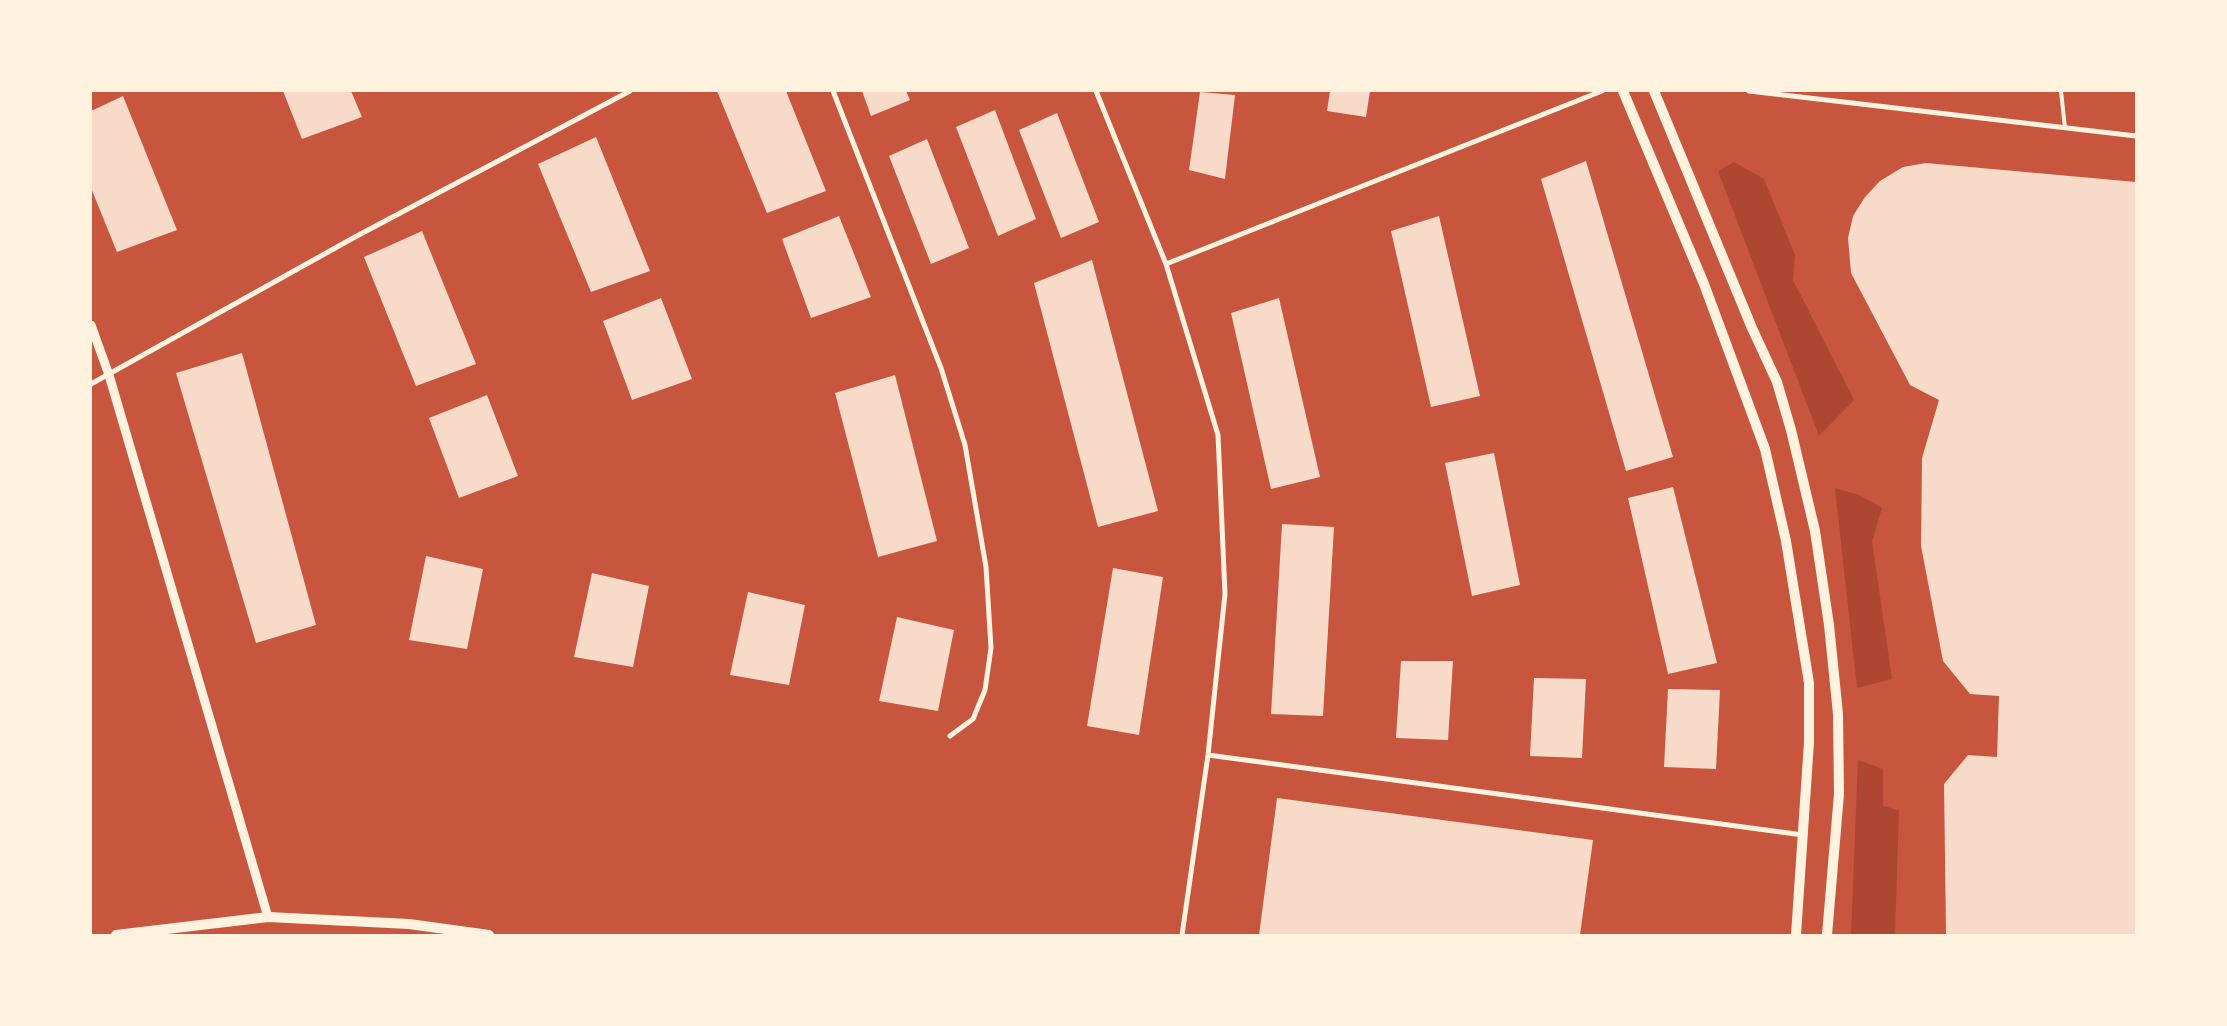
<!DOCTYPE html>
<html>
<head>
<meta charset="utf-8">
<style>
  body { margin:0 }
  #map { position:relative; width:2227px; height:1026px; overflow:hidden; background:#c8553d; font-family:Cabin,sans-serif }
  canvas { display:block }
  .frame { position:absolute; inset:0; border:92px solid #fff3e0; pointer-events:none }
</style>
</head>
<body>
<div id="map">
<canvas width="2227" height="1026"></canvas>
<div class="frame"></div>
</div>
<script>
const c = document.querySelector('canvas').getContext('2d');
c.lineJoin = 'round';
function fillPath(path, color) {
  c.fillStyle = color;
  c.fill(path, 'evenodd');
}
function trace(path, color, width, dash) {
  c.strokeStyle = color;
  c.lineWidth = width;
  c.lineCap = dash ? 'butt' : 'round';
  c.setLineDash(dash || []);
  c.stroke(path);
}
fillPath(new Path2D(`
  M1734,162L1764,179L1795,255L1793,280L1854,400L1819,436L1718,171Z
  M1835,488L1859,495L1882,508L1872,541L1892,679L1857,688Z
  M1858,760L1883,769V806L1899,810L1895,935H1851Z`), '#ae4732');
fillPath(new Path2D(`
  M283,91H351L362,117L302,139Z
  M717,91H786L826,191L767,213Z
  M862,91H906L910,100L871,116Z
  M1330,91H1370L1366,117L1327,111Z
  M1200,92L1235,95L1225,179L1189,170Z
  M123,96L177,230L117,252L91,188V111Z
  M995,110L1036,219L998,236L956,127Z
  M1057,113L1099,222L1061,238L1019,130Z
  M596,137L650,271L591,292L538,164Z
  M927,139L969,248L931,264L889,156Z
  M1586,161L1673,457L1626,471L1541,179Z
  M1926,163L2136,182V935H1946L1944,784L1968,755L1997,757L1999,696L1970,694L1943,661L1921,546L1922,458L1939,400L1910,385L1851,273L1848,238L1853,216L1865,197L1880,181L1903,167Z
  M839,216L871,297L811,318L782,239Z
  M1439,216L1480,396L1431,407L1391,231Z
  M422,231L476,364L416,386L364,257Z
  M1092,260L1158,511L1098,527L1034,283Z
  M661,298L692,379L632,400L603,321Z
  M1279,298L1320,477L1271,489L1231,313Z
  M242,353L316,625L256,643L176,373Z
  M895,375L937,541L878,557L835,393Z
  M487,395L518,476L459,498L429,418Z
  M1494,453L1520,585L1472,596L1445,463Z
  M1673,487L1717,663L1668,674L1628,498Z
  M1282,524L1334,527L1323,716L1271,714Z
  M426,556L483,569L467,649L409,640Z
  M1113,568L1163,577L1139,735L1087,726Z
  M592,573L649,586L633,667L574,657Z
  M748,592L805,605L789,685L730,675Z
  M897,617L954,630L938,711L879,701Z
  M1401,661H1453L1448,740L1396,738Z
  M1534,678L1586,679L1582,758L1530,756Z
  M1668,689L1720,690L1716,769L1664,767Z
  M1277,798L1593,840L1580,935H1259Z`), '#f7dbc8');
trace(new Path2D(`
  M2061,91L2065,128`), '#fff3e0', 4);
trace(new Path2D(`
  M833,91L941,368L965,445L986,567L991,648L985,690L973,719L950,736
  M1096,91L1166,264L1218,435L1225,594L1208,755L1182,935
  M1749,91L2136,136
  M1166,264L1602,91
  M91,384L355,237L630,91
  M1208,755L1803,835`), '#fff3e0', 5);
trace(new Path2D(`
  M91,325L109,375L268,917`), '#fff3e0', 9);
trace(new Path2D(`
  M1623,91L1704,284L1765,449L1786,541L1809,683V742L1796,935
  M1654,91L1752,328L1777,382L1791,430L1815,531L1829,625L1838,714L1839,794L1827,935
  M116,935L268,917L409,924L489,935`), '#fff3e0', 10);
</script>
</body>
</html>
